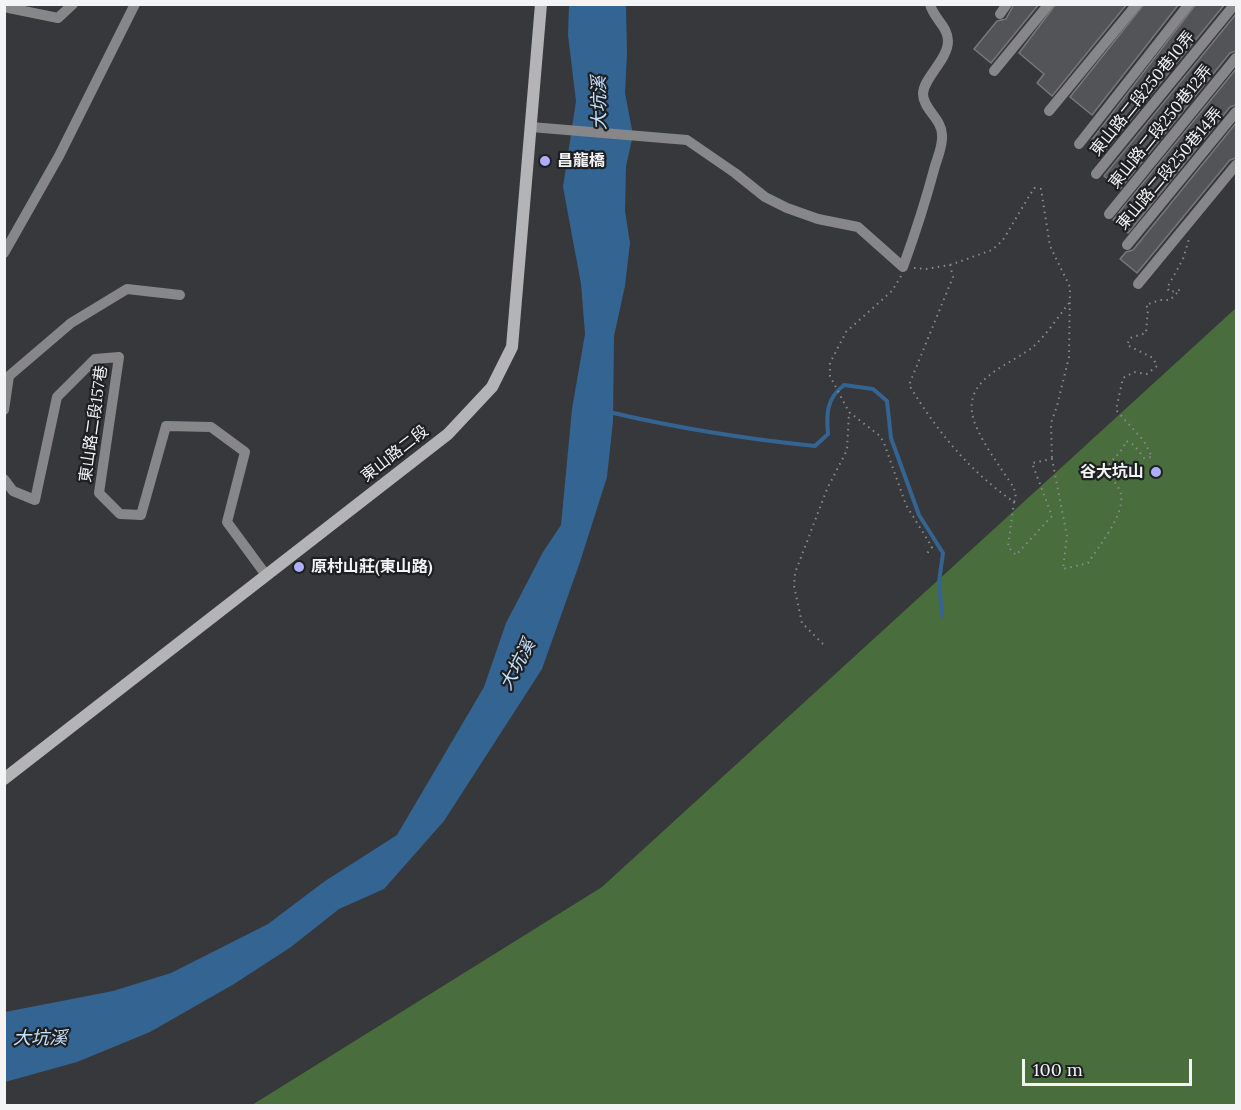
<!DOCTYPE html>
<html>
<head>
<meta charset="utf-8">
<style>
  body { margin:0 }
  #map { position:relative; width:1241px; height:1110px; overflow:hidden; background:#36383b; font-family:Lora,serif }
  canvas { display:block }
  .frame { position:absolute; inset:0; border:6px solid #f2f4f6; pointer-events:none }
  .scale { position:absolute; left:1022px; top:1059px; width:170px; height:27px; box-sizing:border-box; border:3px solid #f2f4f6; border-top:0; padding-left:8px; font-size:18px; line-height:21px; white-space:nowrap; color:#f2f4f6; -webkit-text-stroke:4px #1e1f21; paint-order:stroke }
</style>
</head>
<body>
<div id="map">
<canvas width="1241" height="1110"></canvas>
<div class="frame"></div>
<div class="scale">100 m</div>
</div>
<script>
const c = document.querySelector('canvas').getContext('2d');
c.lineJoin = 'round';
function fillPath(path, color) {
  c.fillStyle = color;
  c.fill(path, 'evenodd');
}
function trace(path, color, width, dash) {
  c.strokeStyle = color;
  c.lineWidth = width;
  c.lineCap = dash ? 'butt' : 'round';
  c.setLineDash(dash || []);
  c.stroke(path);
}
function drawText(font, color, halo, rows, align = 'center') {
  c.font = font + ' Lora,"Noto Sans TC",serif';
  c.lineWidth = 4.5;
  c.setLineDash([]);
  c.textBaseline = 'middle';
  c.strokeStyle = halo;
  c.fillStyle = color;
  for (const [text, x, y, turn = 0] of rows) {
    c.save();
    c.translate(x, y);
    c.rotate((+turn || 0) * Math.PI / 180);
    c.textAlign = isNaN(turn) ? turn : align;
    if (halo) c.strokeText(text, 0, 0);
    c.fillText(text, 0, 0);
    c.restore();
  }
}
fillPath(new Path2D(`
  M1236,308V1105H252L602,887Z`), '#4a6d3e');
fillPath(new Path2D(`
  M569,5H626L627,54L625,93L633,135L626,166L625,211L630,243L625,286L614,336L613,421L607,477L580,562L542,669L444,821L384,889L339,909L291,947L234,984L150,1032L77,1062L5,1082V1012L113,991L171,973L268,924L325,881L397,835L484,687L506,623L543,552L561,525L572,409L585,334L581,284L563,187L576,101L568,35Z`), '#346492');
trace(new Path2D(`
  M609,412C677,428 746,439 815,446L828,434C826,413 827,398 844,385L873,389L887,401L891,438L919,515L943,553L939,582L942,616`), '#346492', 4);
const building = new Path2D(`
  M1014,4H1039L991,63L974,49L997,21L1006,19Z
  M1056,4H1127L1052,96L1037,83L1044,74L1019,53Z
  M1144,4H1179L1092,115L1070,97Z
  M1196,4H1225L1104,152L1091,141Z
  M1236,14V51L1230,53L1120,189L1104,176Z
  M1236,69V105L1230,107L1128,233L1113,220Z
  M1236,123V158L1230,160L1137,273L1120,259L1126,252L1133,250Z`);
fillPath(building, '#525458');
trace(building, '#76787c', 1.5);
trace(new Path2D(`
  M950,265L992,250L1003,240L1034,188L1041,189L1050,246L1070,287L1069,357L1057,406L1051,423L1052,459
  M914,268L926,269L950,265L953,277L909,385C938,432 968,470 1014,502L1016,498L1014,488C1002,469 974,433 972,412C967,376 1013,364 1034,346C1047,334 1058,317 1069,303
  M901,276L892,291L846,332L830,363V376L849,412L880,436L884,443L906,505L932,547L925,556
  M1014,502L1008,547L1016,555L1052,516L1032,463L1052,459L1067,536L1063,569L1088,563C1099,546 1124,516 1121,495C1120,486 1111,478 1105,472C1112,456 1121,456 1126,441L1134,445L1144,458L1152,457L1144,441L1116,410L1123,378L1134,372L1147,374L1157,366L1153,358L1127,345L1130,338L1146,333L1148,309L1146,305L1160,300H1170L1180,290L1170,292L1167,288L1183,259L1189,239
  M823,644L802,623L794,586L795,573L827,489L847,450L849,412`), '#888a8c', 2, [1.5, 4.5]);
trace(new Path2D(`
  M4,7L58,18L73,4
  M1000,14L1007,4
  M994,71L1049,4
  M1049,111L1137,4
  M531,127L687,140L735,173L765,197L787,208L818,219L858,227L903,267C915,234 926,200 935,166C938,156 943,145 942,135C942,119 923,109 923,94C923,78 948,60 948,41C948,26 933,18 930,4
  M1079,144L1189,4
  M1096,174L1235,4
  M1109,214L1236,58
  M1127,245L1236,112
  M4,253L59,156L135,4
  M1138,284L1236,165
  M4,410L9,376L71,323L127,289L180,295
  M4,479L13,491L35,500L57,397L95,359L119,357L99,493L120,514L141,515L166,426L211,427L245,452L227,522L266,575`), '#878789', 10);
trace(new Path2D(`
  M4,779L448,434L492,387L512,347L541,4`), '#b4b4b7', 12);
for (const [x, y, r, color] of [
  [545,161,6,"#aeaefa"],
  [1156,472,6,"#aeaefa"],
  [299,567,6,"#aeaefa"]
]) {
  const dot = new Path2D();
  dot.arc(x, y, r, 0, 2 * Math.PI);
  c.fillStyle = color;
  c.fill(dot);
  trace(dot, '#1e1f21', 2);
}
drawText('16px', '#f2f4f6', '#1e1f21', [
  ["東山路二段250巷10弄",1143,94,-51],
  ["東山路二段250巷12弄",1161,127,-51],
  ["東山路二段250巷14弄",1170,169,-50],
  ["東山路二段157巷",94,424,-82],
  ["東山路二段",395,454,-38]
]);
drawText('bold 16px', '#f2f4f6', '#1e1f21', [
  ["昌龍橋",557,161],
  ["谷大坑山",1144,472,"right"],
  ["原村山莊(東山路)",311,567]
], 'left');
drawText('italic 18px', '#c7e2fe', '#1e1f21', [
  ["大坑溪",600,103,-91],
  ["大坑溪",518,665,-62],
  ["大坑溪",40,1039]
]);
</script>
</body>
</html>
